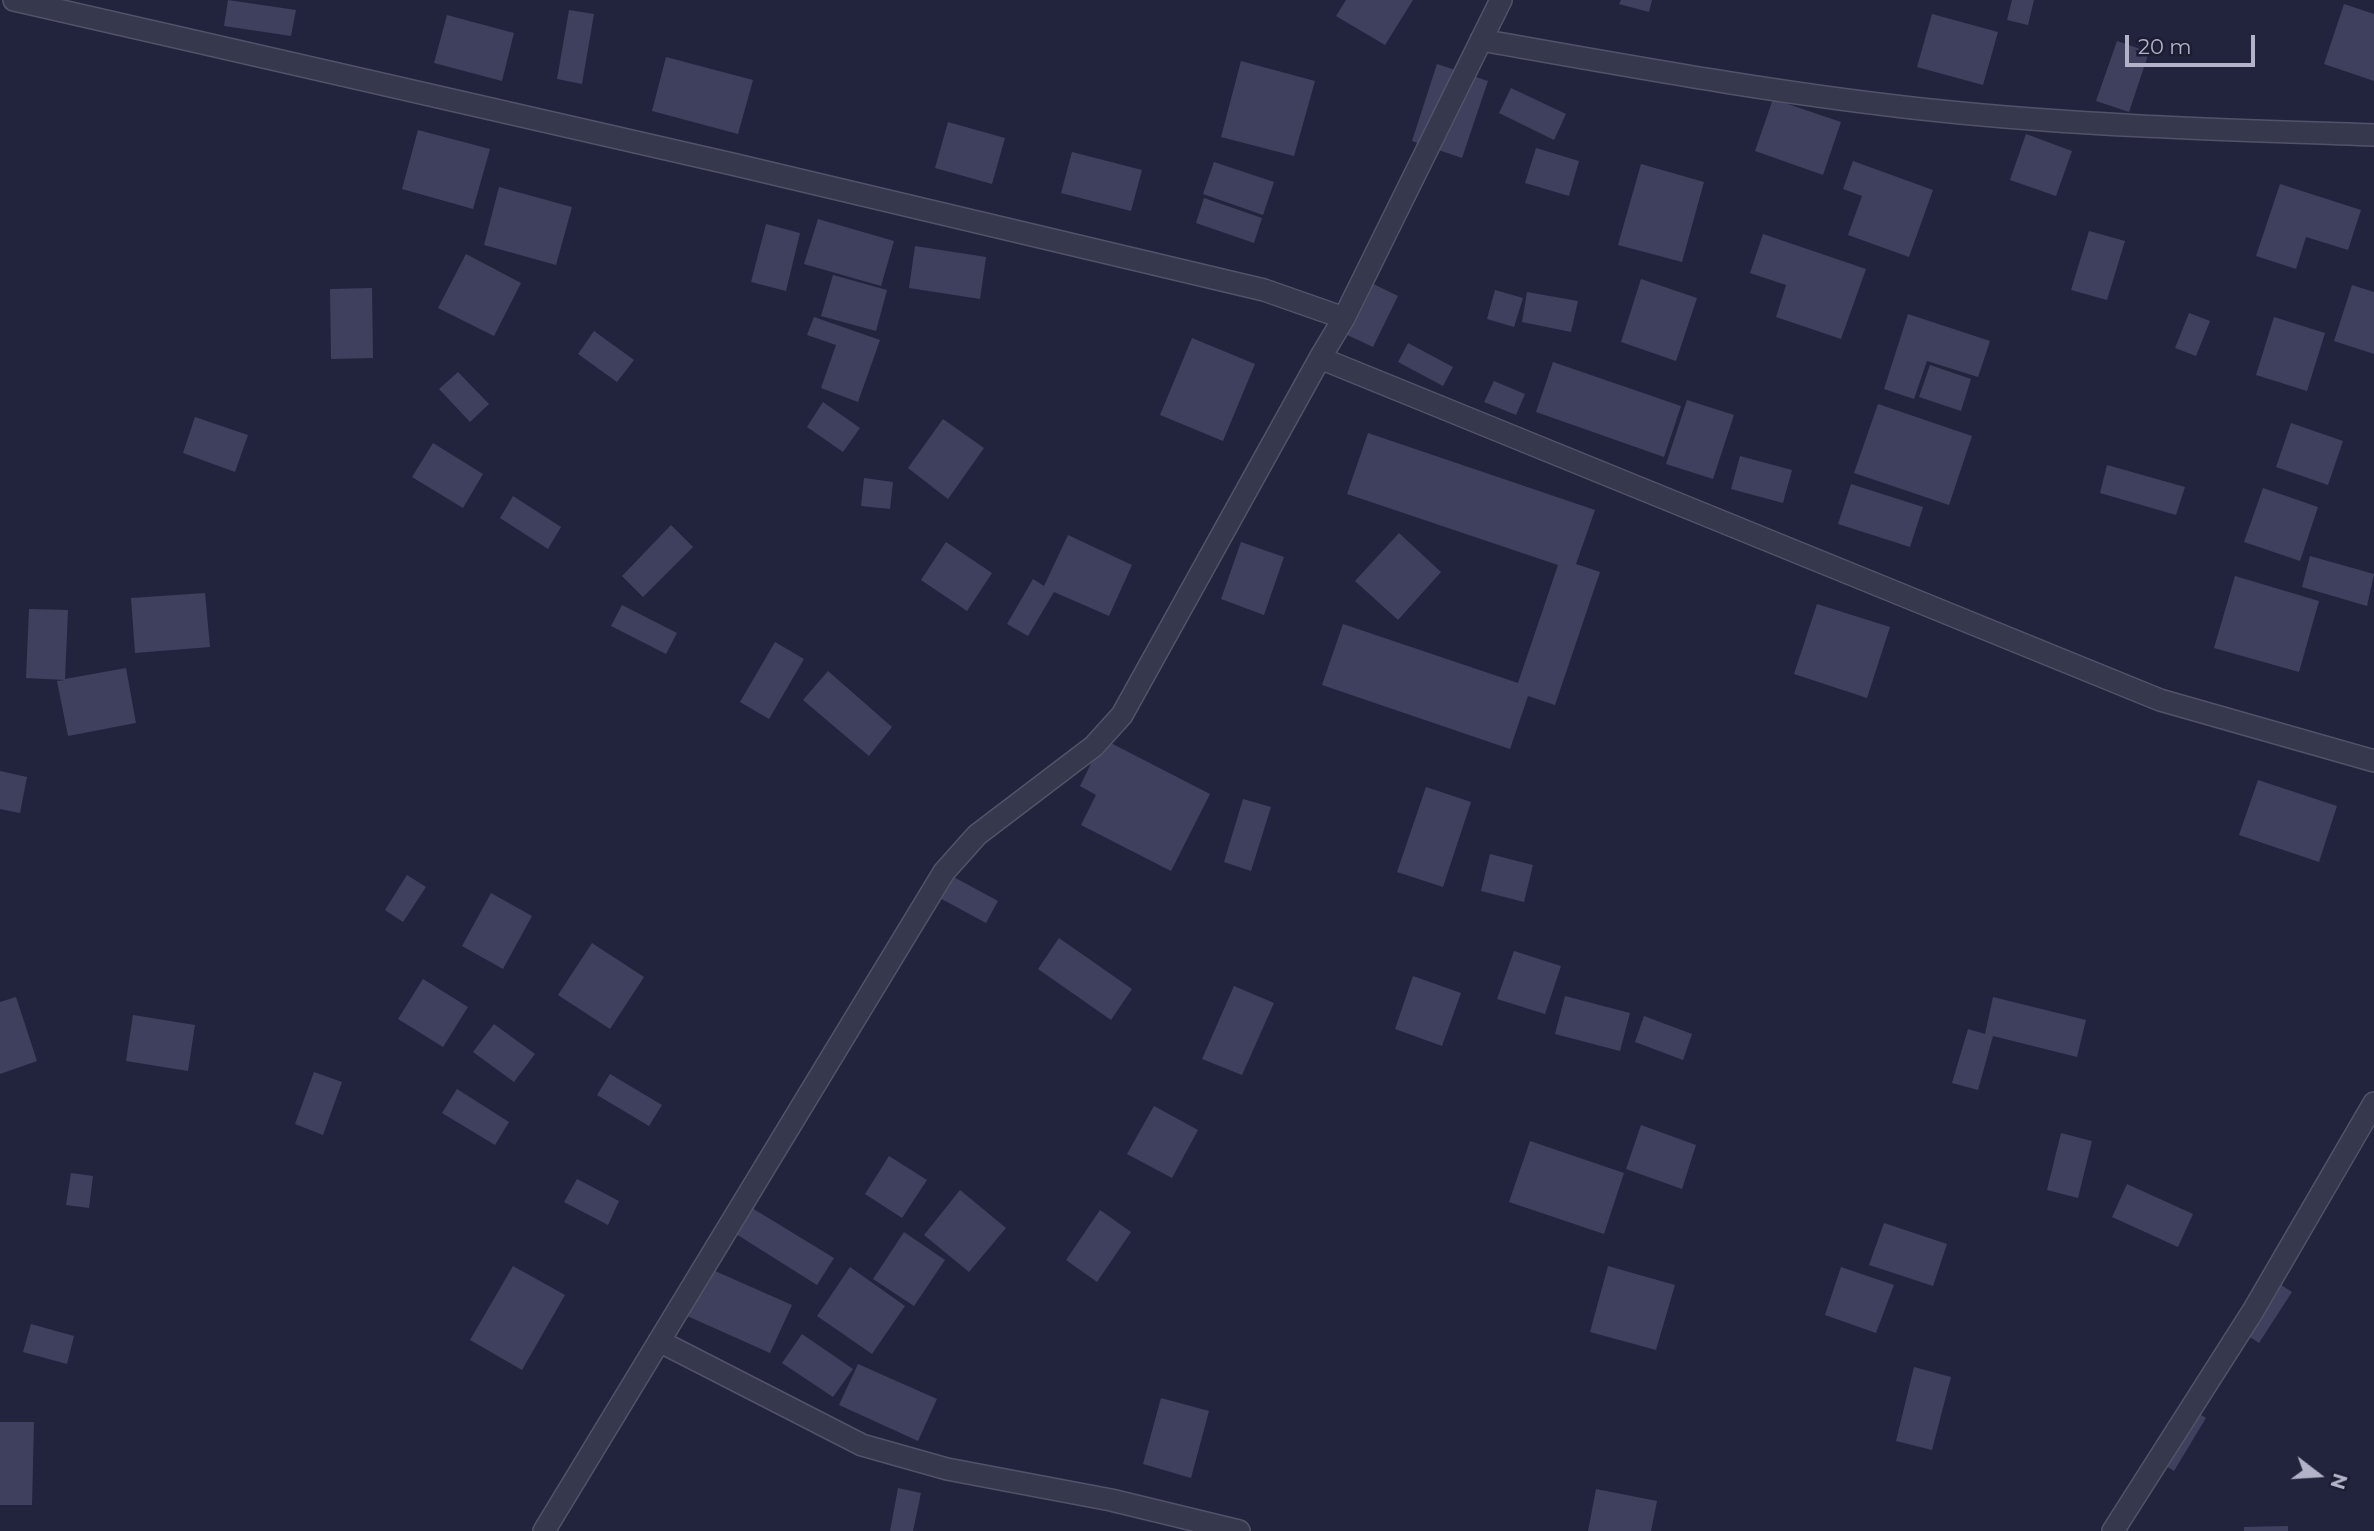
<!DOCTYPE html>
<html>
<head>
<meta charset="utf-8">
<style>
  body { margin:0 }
  #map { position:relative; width:2374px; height:1531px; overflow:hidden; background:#22243e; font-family:Montserrat,sans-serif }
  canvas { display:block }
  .north { position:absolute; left:2283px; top:1440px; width:70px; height:70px; -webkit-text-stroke:5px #1c1d33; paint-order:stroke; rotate:107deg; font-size:19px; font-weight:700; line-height:28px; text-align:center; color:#b2b3c9 }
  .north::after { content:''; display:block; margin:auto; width:24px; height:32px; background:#b2b3c9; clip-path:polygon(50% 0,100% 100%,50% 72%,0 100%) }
  .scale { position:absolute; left:2125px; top:35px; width:130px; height:32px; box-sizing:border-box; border:4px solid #b2b3c9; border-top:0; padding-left:9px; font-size:21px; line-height:24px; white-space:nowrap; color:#b2b3c9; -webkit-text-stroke:5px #1c1d33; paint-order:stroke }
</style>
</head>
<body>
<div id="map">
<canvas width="2374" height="1531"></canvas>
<div class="north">N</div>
<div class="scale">20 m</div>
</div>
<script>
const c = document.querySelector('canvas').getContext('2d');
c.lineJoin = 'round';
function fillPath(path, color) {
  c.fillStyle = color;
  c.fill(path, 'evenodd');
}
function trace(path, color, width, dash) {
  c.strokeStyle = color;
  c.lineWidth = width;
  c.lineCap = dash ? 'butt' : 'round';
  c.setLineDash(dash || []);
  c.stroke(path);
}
fillPath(new Path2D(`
  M228,0L296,10L291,36L224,26Z
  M1346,0H1413L1385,45L1336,16Z
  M1621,0H1652L1649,12L1619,4Z
  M2012,0H2034L2028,25L2007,20Z
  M2344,4L2374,14V81L2324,64Z
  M569,10L594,14L582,84L557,79Z
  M1932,14L1998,32L1983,85L1917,67Z
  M447,15L514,33L502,81L434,63Z
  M2117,41L2149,52L2129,112L2096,101Z
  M666,57L753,80L738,134L652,111Z
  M1241,61L1315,81L1294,156L1221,137Z
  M1437,64L1488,81L1462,158L1412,141Z
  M1511,88L1566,114L1554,140L1499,113Z
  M1773,99L1841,122L1823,175L1755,151Z
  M948,122L1005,138L992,184L935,168Z
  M418,130L490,149L473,209L402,189Z
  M2026,134L2072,151L2056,196L2010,180Z
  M1536,148L1579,161L1569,196L1525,183Z
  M1072,152L1142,170L1131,211L1061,193Z
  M1853,161L1933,190L1909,257L1848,235L1862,196L1843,189Z
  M1214,162L1274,182L1263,215L1203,194Z
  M1641,164L1704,182L1682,262L1618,245Z
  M2280,184L2361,210L2348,250L2306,237L2296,269L2256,256Z
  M499,187L572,207L556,265L484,245Z
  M1204,198L1262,218L1254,243L1196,223Z
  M818,219L894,241L881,286L804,264Z
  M766,224L800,233L786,291L751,282Z
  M2089,231L2125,241L2107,300L2071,290Z
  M1763,234L1866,269L1841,339L1776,317L1786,285L1750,273Z
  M915,246L986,257L980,299L909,288Z
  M466,254L521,283L494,336L438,308Z
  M1353,274L1398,296L1373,347L1328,326Z
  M833,275L887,290L876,331L821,316Z
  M1641,279L1697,298L1676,361L1621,342Z
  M2352,285L2374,292V354L2334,341Z
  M372,288L373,358L331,359L330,289Z
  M1495,290L1523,298L1514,327L1487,319Z
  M1527,292L1578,301L1571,332L1522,322Z
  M2189,313L2210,321L2196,356L2175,348Z
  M1908,314L1990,341L1978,377L1927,361L1914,399L1884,389Z
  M814,317L880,340L858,402L821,388L836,345L807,335Z
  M2274,317L2325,333L2307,391L2256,375Z
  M594,331L634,360L617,382L578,354Z
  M1192,338L1255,364L1223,441L1160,415Z
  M1408,343L1453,367L1443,386L1398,362Z
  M1553,362L1681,406L1664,457L1536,412Z
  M1930,365L1971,379L1961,411L1919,397Z
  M458,372L489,404L470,422L439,389Z
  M1494,381L1525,394L1516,415L1484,402Z
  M1687,400L1734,415L1713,479L1666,464Z
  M823,402L860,428L843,452L807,427Z
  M1878,404L1972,436L1949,505L1854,473Z
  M195,417L248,435L235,472L183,453Z
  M943,419L984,448L948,499L908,468Z
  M2291,423L2343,441L2328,485L2276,467Z
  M1368,433L1595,510L1576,564L1600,572L1555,705L1528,696L1510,749L1322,685L1343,624L1518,683L1558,565L1347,494Z
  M433,443L483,474L463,508L412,477Z
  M1740,456L1792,470L1783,503L1731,489Z
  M2107,465L2185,487L2176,515L2100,493Z
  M864,478L893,482L890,509L861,506Z
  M1851,484L1923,507L1910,547L1838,524Z
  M2263,488L2318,507L2300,561L2244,542Z
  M513,496L561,527L548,549L500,518Z
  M671,525L693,547L643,597L622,576Z
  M1399,533L1441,572L1398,620L1355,581Z
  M1068,535L1132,565L1109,616L1054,592L1028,636L1007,624L1033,579L1044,586Z
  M946,542L992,573L967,611L921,580Z
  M1241,542L1284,557L1264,615L1221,599Z
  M2310,556L2374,574L2367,606L2302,587Z
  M2235,576L2319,601L2299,672L2214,648Z
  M205,593L210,647L135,653L131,598Z
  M1817,604L1890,627L1867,698L1794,674Z
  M622,605L677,633L666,654L611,626Z
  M29,609L68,610L65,679L126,668L136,723L68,736L57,681L65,680L26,678Z
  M775,642L804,659L769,719L740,702Z
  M828,671L892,727L869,756L803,700Z
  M1103,739L1210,794L1171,871L1081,825L1096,795L1080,786Z
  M0,771L27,777L20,813L0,809Z
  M2258,780L2337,806L2319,862L2239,835Z
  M1426,787L1471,802L1443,887L1397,872Z
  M1243,799L1271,807L1251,871L1224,862Z
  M1490,854L1533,865L1524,902L1481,891Z
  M937,868L998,901L986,923L925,890Z
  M407,875L426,887L403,922L385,910Z
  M491,893L532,916L503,969L462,946Z
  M1059,938L1132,989L1111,1020L1038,969Z
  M592,943L644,977L610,1029L558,995Z
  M1514,951L1561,966L1545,1014L1497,999Z
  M1413,976L1461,993L1442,1046L1395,1029Z
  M423,979L468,1007L443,1047L398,1019Z
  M1234,986L1274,1003L1242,1075L1202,1059Z
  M1565,996L1630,1013L1620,1051L1555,1034Z
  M16,997L37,1061L0,1074V1002Z
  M1993,997L2086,1020L2077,1057L1993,1036L1978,1090L1952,1083L1968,1029L1985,1034Z
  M133,1015L195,1025L188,1071L126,1061Z
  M1644,1016L1692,1034L1683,1060L1635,1042Z
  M494,1024L535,1054L514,1082L473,1052Z
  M314,1072L342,1082L323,1135L295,1124Z
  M610,1074L662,1105L649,1126L597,1095Z
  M457,1089L509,1122L495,1145L442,1113Z
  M1154,1106L1198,1130L1172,1178L1127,1154Z
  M1641,1125L1696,1145L1682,1189L1626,1169Z
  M2061,1133L2092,1141L2078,1198L2047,1190Z
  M1530,1141L1624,1173L1604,1234L1509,1202Z
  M889,1156L927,1180L902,1218L865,1194Z
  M71,1173L93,1176L89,1208L66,1205Z
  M577,1179L619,1201L608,1225L564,1202Z
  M2127,1184L2193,1214L2178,1247L2112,1217Z
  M960,1190L1006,1228L969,1272L924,1235Z
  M752,1208L834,1258L817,1285L736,1234Z
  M1100,1210L1131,1232L1097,1282L1066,1260Z
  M1884,1223L1947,1244L1933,1286L1869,1265Z
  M904,1232L945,1260L914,1306L873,1279Z
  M513,1266L565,1295L522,1370L470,1340Z
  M1608,1266L1675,1285L1656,1350L1590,1332Z
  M706,1267L792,1305L770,1353L685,1315Z
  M850,1267L905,1306L872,1354L817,1316Z
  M1841,1267L1894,1285L1876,1333L1825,1315Z
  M2264,1274L2292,1292L2259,1343L2232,1325Z
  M31,1324L74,1336L67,1364L23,1352Z
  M802,1334L853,1369L833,1397L782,1363Z
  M858,1364L937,1399L918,1441L839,1405Z
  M1914,1367L1951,1377L1932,1450L1896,1441Z
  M1161,1398L1209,1411L1191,1478L1143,1464Z
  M2181,1403L2206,1418L2174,1471L2150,1456Z
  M0,1422H34L32,1505H0Z
  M898,1488L921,1493L913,1531H890Z
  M1596,1489L1657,1501L1651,1531H1588Z
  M2288,1526V1531H2244V1527Z`), '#3e405e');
const minor = new Path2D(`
  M14,0L732,164L1264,290L1344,318
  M1481,40C1634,67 1786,95 1941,111C2085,126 2229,130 2374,135
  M1320,358L2160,700L2374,761
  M659,1341L862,1445L947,1469L1111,1500L1239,1531
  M544,1531L944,872L977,835L1094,746L1122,715L1320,358L1344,318L1501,0
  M2113,1531L2253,1311L2374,1103`);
trace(minor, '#525369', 24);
trace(minor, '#36384e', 21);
</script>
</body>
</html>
